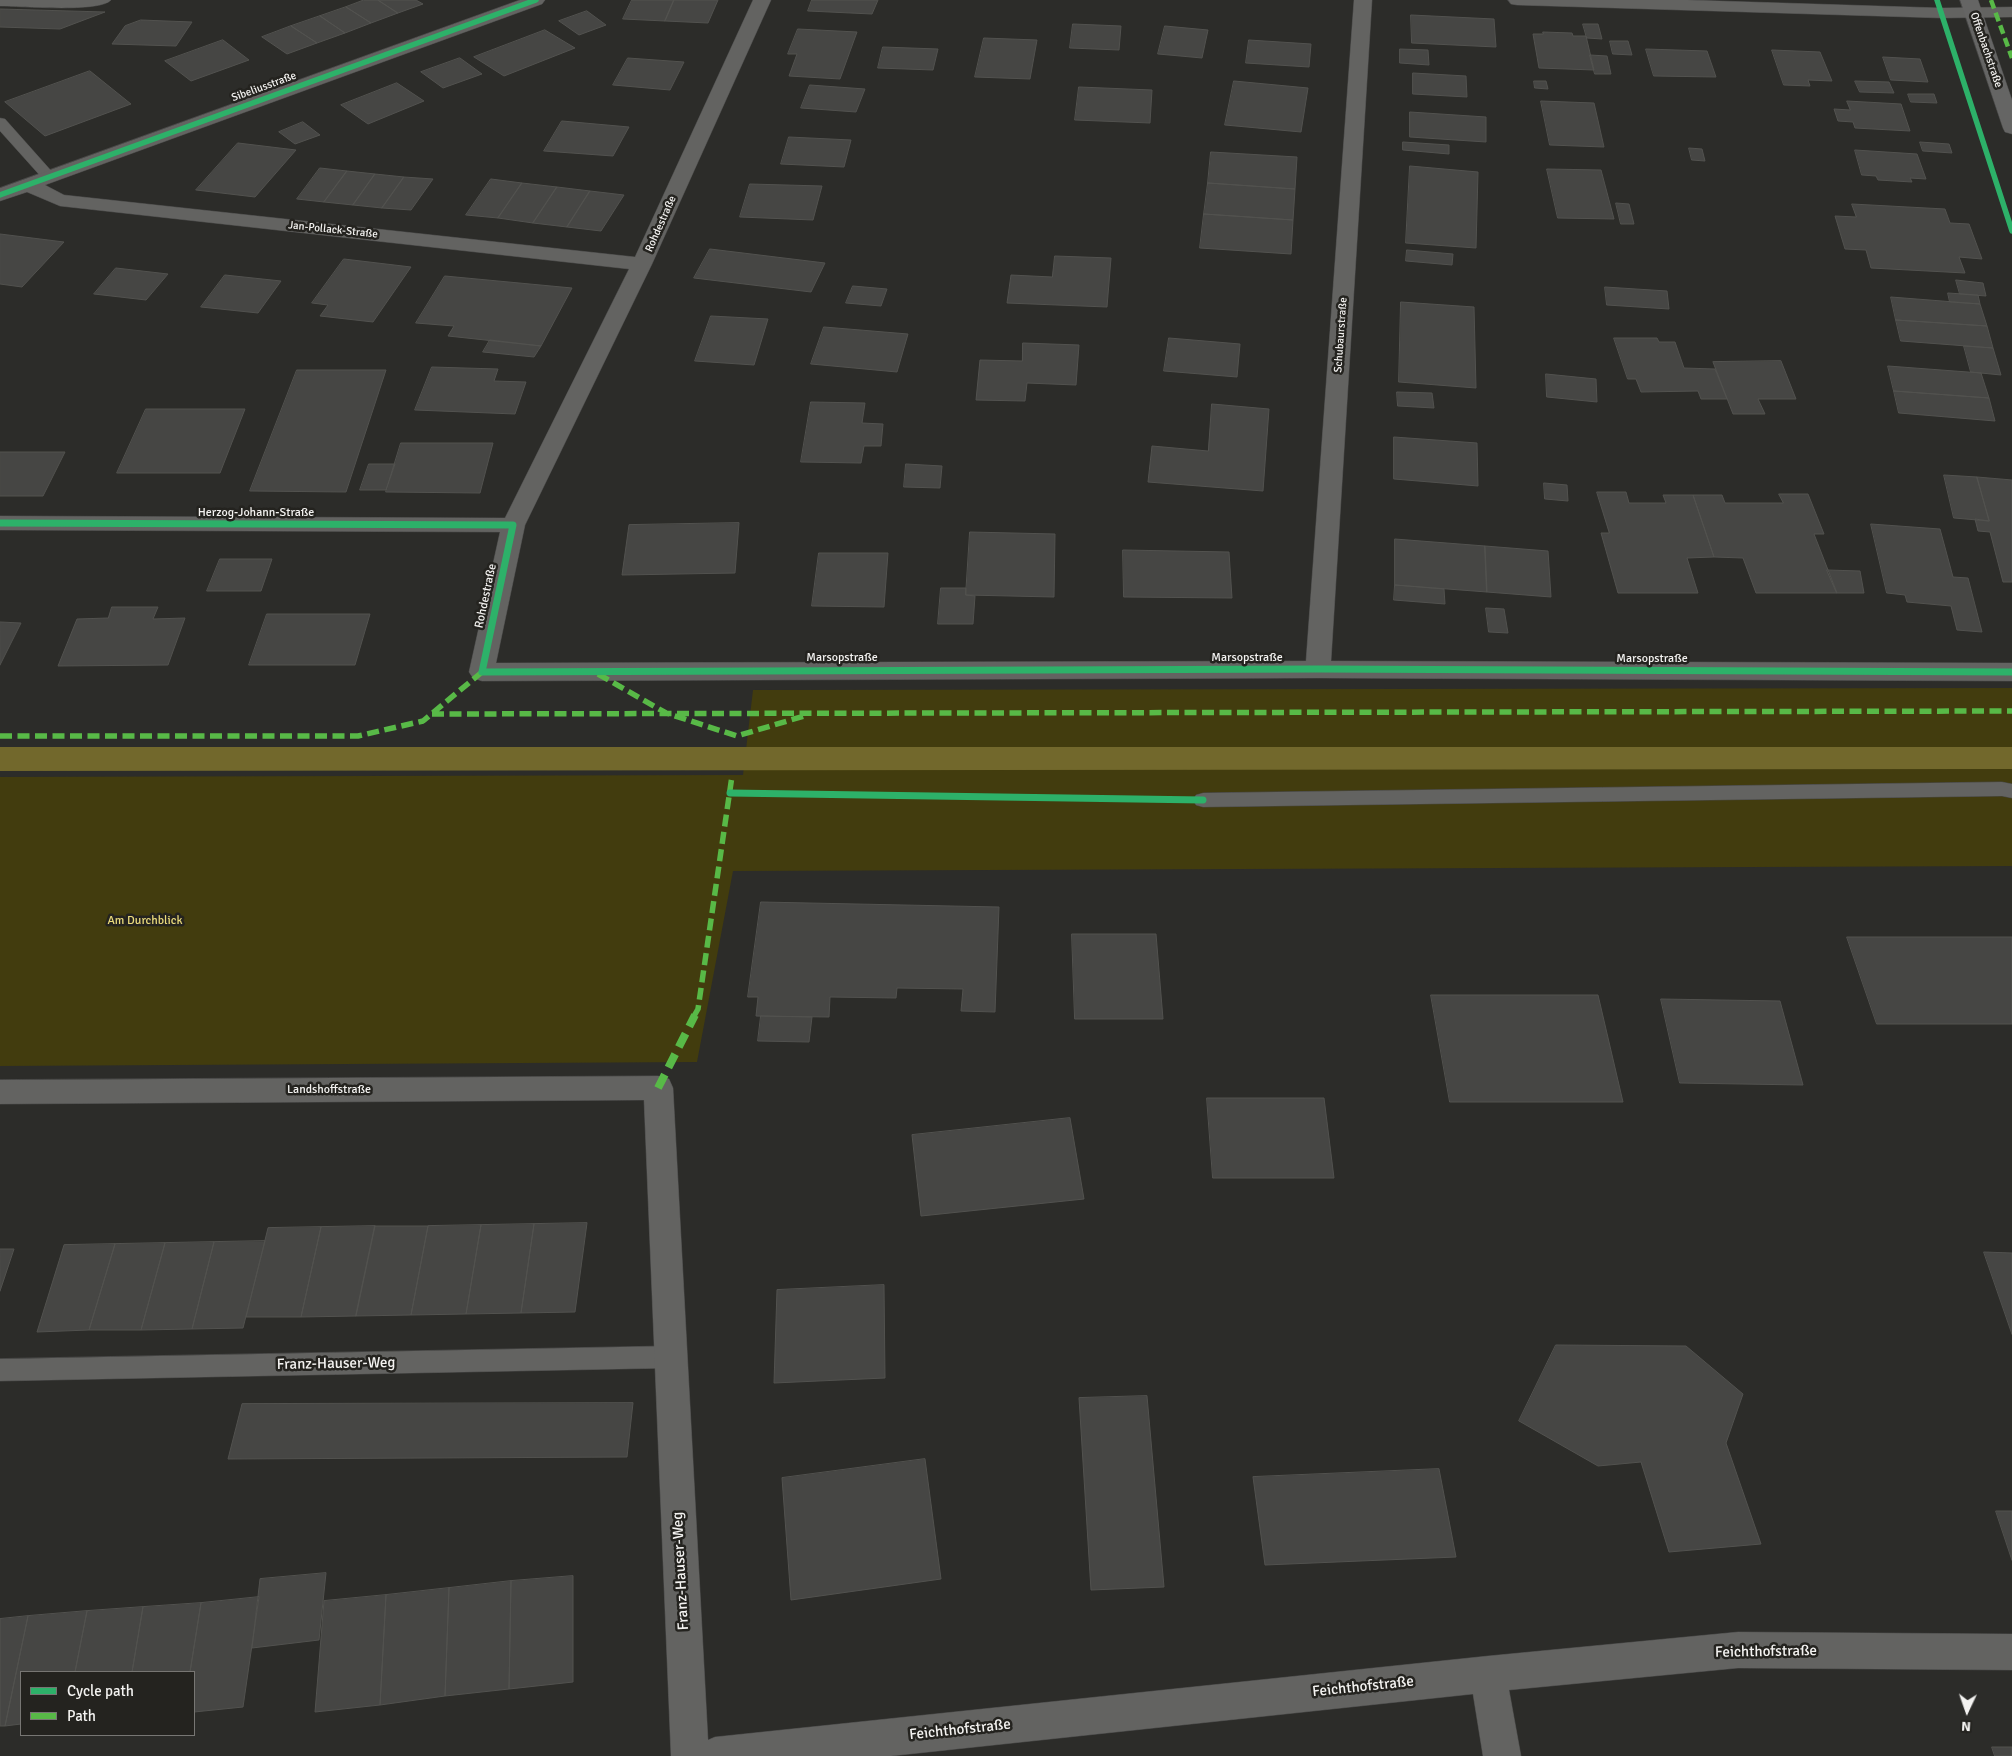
<!DOCTYPE html>
<html>
<head>
<meta charset="utf-8">
<style>
  body { margin:0 }
  #map { position:relative; width:2012px; height:1756px; overflow:hidden; background:#2c2c29; font-family:Signika,sans-serif }
  canvas { display:block }
  .legend { position:absolute; left:20px; top:1671px; width:175px; height:65px; box-sizing:border-box; background:#24231f; border:1px solid #777673; margin:0; padding:6px 9px; list-style:none; font-size:15px; color:#f4f3f1 }
  .legend li { display:flex; align-items:center; gap:10px; height:25px }
  .legend b { width:25px; border:1px solid #777673 }
  .north { position:absolute; left:1942px; top:1686px; width:50px; height:50px; -webkit-text-stroke:4px #24231f; paint-order:stroke; rotate:183deg; font-size:14px; font-weight:700; line-height:20px; text-align:center; color:#f4f3f1 }
  .north::after { content:''; display:block; margin:auto; width:18px; height:22px; background:#f4f3f1; clip-path:polygon(50% 0,100% 100%,50% 72%,0 100%) }
</style>
</head>
<body>
<div id="map">
<canvas width="2012" height="1756"></canvas>
<ul class="legend">
<li><b style="height:6px;background:#2db169"></b>Cycle path</li>
<li><b style="height:6px;background:#58b947"></b>Path</li>
</ul>
<div class="north">N</div>
</div>
<script>
const c = document.querySelector('canvas').getContext('2d');
c.lineJoin = 'round';
function fillPath(path, color) {
  c.fillStyle = color;
  c.fill(path, 'evenodd');
}
function trace(path, color, width, dash) {
  c.strokeStyle = color;
  c.lineWidth = width;
  c.lineCap = dash ? 'butt' : 'round';
  c.setLineDash(dash || []);
  c.stroke(path);
}
function drawText(font, color, halo, rows, align = 'center') {
  c.font = font + ' Signika,sans-serif';
  c.lineWidth = 5;
  c.setLineDash([]);
  c.textBaseline = 'middle';
  c.strokeStyle = halo;
  c.fillStyle = color;
  for (const [text, x, y, turn = 0] of rows) {
    c.save();
    c.translate(x, y);
    c.rotate((+turn || 0) * Math.PI / 180);
    c.textAlign = isNaN(turn) ? turn : align;
    if (halo) c.strokeText(text, 0, 0);
    c.fillText(text, 0, 0);
    c.restore();
  }
}
fillPath(new Path2D(`
  M2012,688V866L733,871L697,1062L0,1066V777L743,775L753,690Z`), '#423c0e');
fillPath(new Path2D(`
  M0,747H2012V769L0,771Z`), '#72682c');
const building = new Path2D(`
  M364,0H378L398,13L371,23L346,7Z
  M378,0H416L423,4L398,13Z
  M632,0H674L665,21L623,19Z
  M674,0H718L708,23L665,21Z
  M812,0H878L872,14L808,11Z
  M346,7L371,23L345,33L320,16Z
  M0,9L105,12L60,29L0,27Z
  M587,11L606,25L579,35L559,21Z
  M1411,15L1494,19L1496,47L1412,43Z
  M320,16L345,33L317,43L291,26Z
  M141,20L192,22L176,46L112,44L125,26Z
  M1073,24L1121,26L1119,50L1070,48Z
  M1583,24H1598L1602,39L1587,38Z
  M291,26L317,43L287,54L262,37Z
  M1165,26L1208,30L1202,58L1158,54Z
  M798,29L857,32L840,79L789,76L797,54H788Z
  M545,30L575,48L504,76L474,57Z
  M1543,32L1572,33L1573,36H1586L1594,70L1539,68L1533,34H1543Z
  M984,38L1037,40L1030,79L975,77Z
  M223,40L249,60L191,81L165,61Z
  M1249,40L1311,44L1309,67L1246,63Z
  M1610,41H1628L1632,55L1613,54Z
  M883,47L938,49L933,70L878,68Z
  M1400,49L1428,50L1429,65L1400,63Z
  M1646,49L1707,51L1716,77L1654,76Z
  M1772,50L1820,52L1832,81L1808,80L1810,86L1784,85Z
  M1590,55L1607,56L1611,74H1595Z
  M1883,57L1920,59L1928,82L1891,80Z
  M460,58L482,74L443,88L421,72Z
  M628,58L684,62L670,90L613,85Z
  M90,71L131,104L45,136L5,102Z
  M1413,73L1466,76L1467,97L1413,94Z
  M1234,81L1308,88L1301,132L1225,125Z
  M1534,81H1546L1548,89L1535,88Z
  M1855,81L1889,82L1894,93L1860,92Z
  M397,83L424,101L368,124L341,105Z
  M810,85L865,89L856,112L801,108Z
  M1079,87L1152,90L1150,123L1075,120Z
  M1908,94H1934L1937,103L1911,102Z
  M1541,101L1594,103L1604,147L1550,145Z
  M1847,101L1901,104L1910,131L1855,128L1853,122L1838,121L1834,109L1850,110Z
  M1410,112L1486,117V142L1410,137Z
  M562,121L629,127L613,156L544,151Z
  M303,122L320,135L295,144L279,132Z
  M789,137L851,140L844,167L781,164Z
  M1403,142L1449,145V154L1403,150Z
  M1920,142L1949,144L1952,153L1923,151Z
  M238,143L296,150L255,197L196,190Z
  M1689,148L1702,149L1705,161L1692,160Z
  M1855,150L1917,154L1926,179L1910,178L1912,182L1878,180L1876,176L1862,175Z
  M1211,152L1297,157L1295,189L1208,183Z
  M1410,166L1478,172L1476,248L1406,243Z
  M320,168L347,171L324,202L297,199Z
  M1547,169L1601,170L1614,219L1558,218Z
  M347,171L375,174L353,205L324,202Z
  M375,174L404,177L382,208L353,205Z
  M404,177L433,179L411,210L382,208Z
  M491,179L522,183L498,218L466,215Z
  M522,183L557,187L533,223L498,218Z
  M1208,183L1295,189L1293,220L1204,214Z
  M750,184L822,186L813,220L740,217Z
  M557,187L590,191L567,227L533,223Z
  M590,191L624,195L601,231L567,227Z
  M1616,203L1629,204L1634,224H1621Z
  M1852,204L1945,209L1950,223L1969,224L1982,259L1959,257L1965,273L1871,268L1866,250L1845,249L1835,216L1856,217Z
  M1204,214L1293,220L1291,254L1200,248Z
  M0,234L64,242L22,287L0,284Z
  M710,249L825,263L811,292L694,278Z
  M1407,250L1453,254L1452,265L1406,261Z
  M1055,256L1111,258L1107,307L1007,303L1011,275L1052,277Z
  M344,259L411,267L373,322L320,316L328,305L312,303Z
  M116,268L168,274L146,300L94,294Z
  M225,275L281,281L258,313L201,307Z
  M445,276L572,288L541,346L448,336L454,326L416,323Z
  M1956,280L1983,283L1986,296L1960,294Z
  M853,286L887,289L881,306L846,303Z
  M1605,287L1667,291L1669,309L1607,305Z
  M1948,293L1978,295L1980,304L1950,302Z
  M1891,297L1980,304L1987,326L1896,320Z
  M1401,302L1474,307L1476,388L1399,382Z
  M711,316L768,319L754,365L695,361Z
  M1896,320L1987,326L1993,348L1901,341Z
  M824,327L908,334L897,372L811,364Z
  M1169,338L1240,344L1237,377L1164,371Z
  M1614,338H1657L1659,342H1675L1684,368L1715,369L1727,399H1701L1698,391L1641,392L1636,379H1628Z
  M490,340L541,346L534,357L483,352Z
  M1023,343L1079,345L1076,385L1027,383L1025,401L976,400L980,360L1022,361Z
  M1964,346L1993,348L2001,375L1971,372Z
  M1781,361L1796,399H1758L1765,414H1733L1713,362Z
  M1888,366L1981,373L1989,398L1894,391Z
  M432,367L498,369L494,381L526,382L515,414L415,410Z
  M297,370H386L346,492L250,491Z
  M1546,374L1596,379L1597,402L1547,397Z
  M1894,391L1989,398L1995,421L1899,413Z
  M1397,392L1432,393L1434,408L1398,406Z
  M811,402L865,403L862,423L883,424L881,446H864L861,463L801,462Z
  M1212,404L1269,409L1263,491L1148,482L1152,446L1208,451Z
  M146,409H245L220,473H117Z
  M1394,437L1477,443L1478,486L1394,479Z
  M401,443H493L480,493L386,492Z
  M0,452H65L43,496H0Z
  M369,464H395L386,490H360Z
  M906,464L942,466L940,488L904,487Z
  M1944,475L1977,477L1989,521L1954,518Z
  M1977,477L2012,480V582H2003L1990,532L1978,531L1975,519L1989,521Z
  M1544,483L1567,485L1568,501L1545,499Z
  M1597,492H1626L1629,503H1666L1663,495H1693L1714,557L1687,558L1698,593H1618L1601,533H1609Z
  M1779,494H1808L1824,534H1814L1837,593H1756L1743,558L1714,557L1693,495H1722L1725,503H1783Z
  M739,523L735,573L622,575L629,525Z
  M1871,524L1940,529L1953,577L1968,578L1982,632L1957,630L1951,606L1907,602L1905,595L1887,593Z
  M970,532L1055,534L1054,597L966,595Z
  M1395,539L1485,546L1487,592L1395,585Z
  M1485,546L1548,551L1551,597L1487,592Z
  M1123,550L1229,552L1232,598L1124,597Z
  M819,553H888L884,607L812,606Z
  M220,559H272L261,591H207Z
  M1827,570L1860,571L1864,593H1837Z
  M1395,585L1444,589L1445,604L1394,600Z
  M941,588H966V595L975,596L973,624H938Z
  M112,607H158L153,619L185,618L168,665L58,666L77,619L108,618Z
  M1486,608L1504,609L1508,633L1489,632Z
  M267,614H370L355,665H249Z
  M0,622L21,623L0,665Z
  M761,902L999,907L995,1012L961,1011L963,989L897,988L896,998L830,997L829,1017L756,1016L758,997H748Z
  M1072,934H1156L1163,1019H1075Z
  M1847,937H2012V1024H1877Z
  M1431,995H1598L1623,1102H1450Z
  M1661,999L1780,1001L1803,1085L1680,1083Z
  M761,1016L812,1017L809,1042L758,1041Z
  M1207,1098H1324L1334,1178H1213Z
  M1070,1118L1084,1199L921,1216L912,1135Z
  M587,1223L575,1312L521,1313L534,1224Z
  M534,1224L521,1313L466,1314L481,1225Z
  M481,1225L466,1314L411,1315L428,1226Z
  M375,1226H428L411,1315L356,1316Z
  M375,1226L356,1316L301,1317L321,1227Z
  M321,1227L301,1317H246L268,1228Z
  M265,1241L243,1328L192,1329L214,1242Z
  M214,1242L192,1329L141,1330L165,1243Z
  M165,1243L141,1330H89L115,1244Z
  M115,1244L89,1330L37,1332L64,1245Z
  M0,1249H14L0,1291Z
  M1984,1252L2012,1253V1334Z
  M884,1285L885,1378L774,1383L777,1290Z
  M1556,1345L1686,1346L1743,1394L1726,1443L1761,1544L1669,1552L1641,1462L1598,1466L1519,1421Z
  M1147,1396L1164,1587L1091,1590L1079,1398Z
  M633,1403L627,1457L228,1459L242,1404Z
  M925,1459L941,1579L791,1600L782,1478Z
  M1439,1469L1456,1557L1265,1565L1253,1477Z
  M1996,1511H2012V1560Z
  M326,1573L319,1640L252,1648L260,1579Z
  M573,1576V1682L509,1689L511,1581Z
  M511,1581L509,1689L445,1696L449,1588Z
  M449,1588L445,1696L380,1705L386,1595Z
  M386,1595L380,1705L315,1712L324,1601Z
  M259,1597L243,1707L194,1712V1672H190L201,1603Z
  M201,1603L190,1672H132L143,1607Z
  M143,1607L132,1672H75L87,1611Z
  M87,1611L75,1672H21V1724L5,1726L28,1616Z
  M28,1616L5,1726H0V1619Z
  M1992,1747H2012V1756H1995Z`);
fillPath(building, '#464644');
trace(building, '#52524f', 1);
const lane = new Path2D(`
  M0,0H111C100,13 20,6 0,6Z
  M0,118L5,119L54,174L57,177L54,180H44L0,131Z
  M2002,782L2012,784V798L2002,796L1203,807L1196,805L1193,800L1196,795L1203,793Z
  M671,1346L680,1349L684,1357L680,1365L671,1368L0,1381V1359Z`);
const street = new Path2D(`
  M520,0H545L542,4L45,185L64,195L635,257L753,0H771L652,264L525,525L496,663L1306,661L1354,0H1372L1331,661L2012,663V681L1318,678L482,681L473,678L469,672L500,532L0,530V516L505,518L629,269L60,206L27,192L0,201V188Z
  M1508,0H1688L1942,8L2012,7V17L1942,18L1517,5L1511,4Z
  M658,1076L669,1079L673,1088L708,1740L715,1737L1488,1656L1738,1632L2012,1634V1670L1738,1668L1509,1690L1521,1756H1483L1473,1694L891,1756H671L644,1100L0,1104V1080Z`);
const secondary = new Path2D(`
  M1960,0H1978L2012,100V134L2005,132L2003,128Z`);
trace(lane, '#474746', 1);
trace(street, '#474746', 1);
trace(secondary, '#474746', 1);
fillPath(lane, '#636361');
fillPath(street, '#636361');
fillPath(secondary, '#656564');
trace(new Path2D(`
  M1991,0L2012,58`), '#58b947', 4.5, [9, 4.5]);
trace(new Path2D(`
  M598,674L666,713L737,736L804,716
  M432,714L2012,711
  M0,736H358L423,721L482,672
  M694,1016L698,1009L732,776`), '#58b947', 5.5, [12, 5.5]);
trace(new Path2D(`
  M658,1088L695,1015`), '#58b947', 8, [15, 8]);
trace(new Path2D(`
  M1937,0L2012,231
  M0,195L536,0`), '#2db169', 5.5);
trace(new Path2D(`
  M0,523L513,525L482,672L1318,669L2012,672
  M730,793L1203,800`), '#2db169', 7);
drawText('11px', '#f4f3f1', '#24231f', [
  ["Offenbachstraße",1986,50,71],
  ["Sibeliusstraße",264,87,-20],
  ["Rohdestraße",661,224,-66],
  ["Jan-Pollack-Straße",333,230,6],
  ["Schubaurstraße",1341,335,-86]
]);
drawText('12px', '#f4f3f1', '#24231f', [
  ["Herzog-Johann-Straße",256,513],
  ["Rohdestraße",486,596,-78],
  ["Marsopstraße",842,658],
  ["Marsopstraße",1247,658],
  ["Marsopstraße",1652,659],
  ["Landshoffstraße",329,1090]
]);
drawText('12px', '#ebdb7c', '#24231f', [
  ["Am Durchblick",145,921]
]);
drawText('15px', '#f4f3f1', '#24231f', [
  ["Franz-Hauser-Weg",336,1364,-1],
  ["Franz-Hauser-Weg",681,1571,-93],
  ["Feichthofstraße",1766,1652,-1],
  ["Feichthofstraße",1363,1687,-6],
  ["Feichthofstraße",960,1730,-6]
]);
</script>
</body>
</html>
